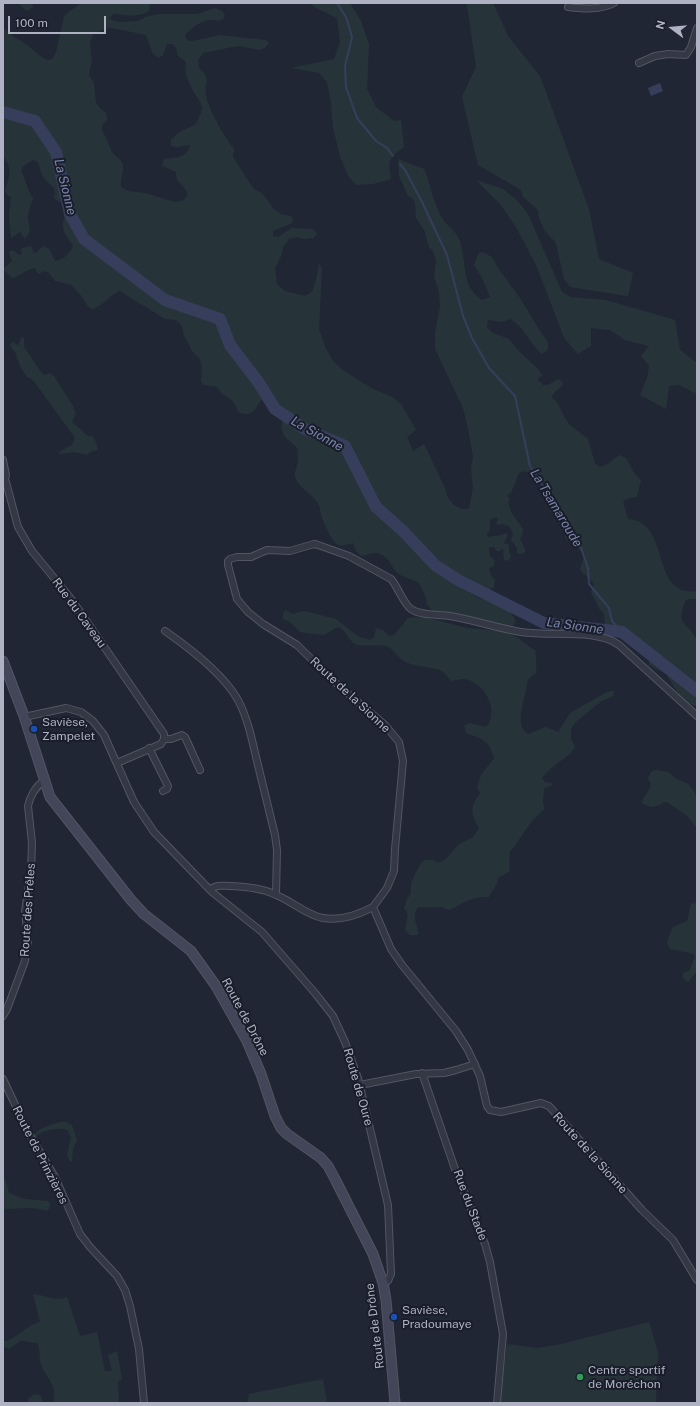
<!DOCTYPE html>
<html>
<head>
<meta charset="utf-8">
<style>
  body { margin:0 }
  #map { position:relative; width:700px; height:1406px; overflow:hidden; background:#212635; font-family:"Public Sans",sans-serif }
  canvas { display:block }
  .frame { position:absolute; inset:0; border:4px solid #aeb2c2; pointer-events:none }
  .north { position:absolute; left:652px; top:8px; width:40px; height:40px; -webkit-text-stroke:3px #1a1d2a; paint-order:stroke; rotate:286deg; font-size:11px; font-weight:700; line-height:16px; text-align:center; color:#aeb2c2 }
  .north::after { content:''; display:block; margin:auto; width:14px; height:18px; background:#aeb2c2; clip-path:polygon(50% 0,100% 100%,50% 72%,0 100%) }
  .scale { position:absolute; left:8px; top:16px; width:98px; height:18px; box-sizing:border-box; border:2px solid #aeb2c2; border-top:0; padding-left:5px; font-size:12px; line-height:14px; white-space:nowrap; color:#aeb2c2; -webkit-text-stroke:3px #1a1d2a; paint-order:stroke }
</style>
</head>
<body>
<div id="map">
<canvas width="700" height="1406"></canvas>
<div class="frame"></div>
<div class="north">N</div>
<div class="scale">100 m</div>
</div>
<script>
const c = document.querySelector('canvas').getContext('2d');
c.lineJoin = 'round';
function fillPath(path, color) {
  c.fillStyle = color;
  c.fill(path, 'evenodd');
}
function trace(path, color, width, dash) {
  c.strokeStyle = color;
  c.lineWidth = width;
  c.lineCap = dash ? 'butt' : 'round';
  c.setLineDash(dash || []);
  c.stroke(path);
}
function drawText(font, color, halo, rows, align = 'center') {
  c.font = font + ' "Public Sans",sans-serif';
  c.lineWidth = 4;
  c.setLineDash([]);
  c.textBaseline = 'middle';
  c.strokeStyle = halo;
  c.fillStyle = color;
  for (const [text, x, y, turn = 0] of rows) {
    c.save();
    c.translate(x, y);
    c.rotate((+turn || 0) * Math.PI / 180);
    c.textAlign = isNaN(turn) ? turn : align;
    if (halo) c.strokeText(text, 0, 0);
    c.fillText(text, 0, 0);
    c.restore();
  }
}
fillPath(new Path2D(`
  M18,3H32L33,7L27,11Z
  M81,3H149L150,6L149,11C134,19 128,14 113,14L109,19L119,22L138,21L145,17L158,14H197L215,8L222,11L225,15L223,19C217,22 215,20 210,20C202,20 190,29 185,35L187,40L192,41L220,35L266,40L269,43L266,47L260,50L238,46L203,53L198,60L199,68L205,74L207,80C199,98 223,134 234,149L233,157L245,176L254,189L262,193L273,208L281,214L290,216L293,219L292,223L273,231V236L278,237L292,228L313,229L317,234L313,238L305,239L297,237L289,239L283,247L281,256L275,268L277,284L285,291L305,296L312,292L317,276L319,263L322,268L319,329L326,349L333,361L343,370L371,388L392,397L401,404L416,430L407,437L413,451L424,444L445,488L448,498L454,505L461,509H469L473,487L471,468L473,457L468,429L463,408L435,349V332L440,307L439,291L434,277L436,260L433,251L429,247L424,230L416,218L415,202L412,198L408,196L399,176L398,159L424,169C431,185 433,203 442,218C447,226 455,230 459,239C468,261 459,285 482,300L490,297L482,278L474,265L479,253L483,252L492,257L498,268L520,298L540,331L548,342V350L542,354C530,344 524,326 510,319L502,322L488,320L487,327L493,333L509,339L518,350L539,370L542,376L537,379L543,385H548L558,379L562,381L563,385L556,391L551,397L557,402L565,418L570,425L588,439L595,464L600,467L608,464L619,455L626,458L634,473L641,480L637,497L630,498L623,501L628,519C668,522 652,582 685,591C689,592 693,591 697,591V599H689L685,601C675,627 688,621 697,640V707L686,702L680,696L666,674L649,665C650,654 643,640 633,635C626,631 613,629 605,627L604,613L600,610L591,592L594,585C591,578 584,576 580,569L584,557C580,545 574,548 567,540C564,535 562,528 559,523C556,519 554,516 551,513C546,503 549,489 541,480C537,476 530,474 525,471L519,473L511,493L507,495L510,499L508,502L511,512L523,529V532L520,539L526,551L522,554L517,553V548L511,540L513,533L509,526L503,524L498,525L496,523L498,520L497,517L490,520V530L487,533L488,537C494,535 499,537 505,533L508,535L504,543L509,545V552L511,557L508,561L504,560L503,549L499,551H496L494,547H489L490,556L495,560L494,566L489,568L491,575L495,580L494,587L489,590L482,589L456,575L451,574L441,566H438L435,571L449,581L479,598L503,607L510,612L515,619V623L512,627L508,628L481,619H477L452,616L432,611L427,604L425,595L419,583C413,579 405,578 399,574C391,569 391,558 380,554C367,549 361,567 353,543C348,544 342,547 338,545C331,541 324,523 321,515C320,512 321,509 319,506C315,495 299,489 295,477C294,472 297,467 298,462C298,458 297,454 298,450C295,445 291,442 287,439C280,433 281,422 284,415L280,413L275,402L270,397L261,400C255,410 251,418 238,412L235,404L231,399L222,394L218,388L215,386L203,385L201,381L202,367L200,359L192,351L184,335L182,326L176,320L165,319L120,291C109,295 102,308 91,309L87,305L80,294L71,285L55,281L49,273L45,271L38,274L35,268C27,269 20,276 12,278L3,269L12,261L9,252L12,250L20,255L22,254L21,250L22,248L31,246L34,253H36L43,246L49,249L55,261C63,260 70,254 73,246C69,240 63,233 63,226C63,219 66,213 65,206L54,198C57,186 51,187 44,178C41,174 40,168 38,162L33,160L23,166L21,170C26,180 27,190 33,198C32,203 29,209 28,214C27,225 34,230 25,239L20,232L11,238L9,216L11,197L7,195L5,191C10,173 13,172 3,155V28C9,34 16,38 24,43C32,48 37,55 47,60L52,59L56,52L64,17C68,10 75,9 81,3ZM112,28L146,35L153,54L159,58L163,55L167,44H173L176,48L178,56C190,64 184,61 186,73C187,78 190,86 193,91C195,96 201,100 202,107C202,112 198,119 196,124L178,133L171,140V146L176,147L190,145C186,159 177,157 164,159L162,166L176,172L177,180L183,186L188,194L184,200L175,202L145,193L128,191L121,187C120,181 124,169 123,165C122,159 116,158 113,153C108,146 108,138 102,131V125L107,120L106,113L101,109L96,103L94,83L89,75L90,69L92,62L90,43L93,34L104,29Z
  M310,3H350L361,21L369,44L367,89L376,107L394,121L401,120L404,147C388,159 388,160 391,179L373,184L356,185L348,176L340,156L333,128L331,103L327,82L319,73L291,68L334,59L340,42L337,18L316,8Z
  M465,3H493L508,36L540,76L589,209L599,259L633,273L628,296L570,287L564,279L556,243L545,231L539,218L538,210L523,197L521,190L478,165L462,97L476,67L467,5Z
  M476,180L503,189L517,200L528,214L562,292L571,297L606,300L675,320L680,350L697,363V394L679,385L669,386L666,409L640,395L647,378L649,366L641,356L649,346L625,340L610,330L591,328V346L578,354L564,338L537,267L516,227L501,205Z
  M22,337L24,338V347L41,372L44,375L50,373L54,376L73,406L76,414C73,417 72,420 73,424C81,428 83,433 88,436C91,437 92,435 94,438C96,441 97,447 98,450L90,452L87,455L74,452L60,454L59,452L72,445L75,438L33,380L27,377L20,366L15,352L10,346L12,342L18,345Z
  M286,610L292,614L304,611L336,619L359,637L371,640L374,637L376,628L383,630L389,636L394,635L408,618C425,614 451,625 469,628C484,630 500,629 515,636C522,640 527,646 535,650C536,657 537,666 536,673L529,678L527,683C526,697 513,726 528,734L546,727L558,732L570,713L607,692L614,691L613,696L600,702L576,722L571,729V739L575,747C569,758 551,765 542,778L545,782L551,783L553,785L544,788L543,800L544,809L531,822L514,847L510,851L509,864L510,871L498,878L497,883L489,897C468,897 467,902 449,910L441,907H418C410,921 419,922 418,935H410L405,930L408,914L404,908L406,901L411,893V884L414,876L420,865L424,860H433L438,863L446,859L458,845L473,837L479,828C470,812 470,808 480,793L477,788L481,775L494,758C488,739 484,740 466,733L464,726L469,723L486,727C500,712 485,681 464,679C460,679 455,680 451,681C448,677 444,672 440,670C428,666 415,667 404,661C398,658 395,650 388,647C379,643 360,648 355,644C348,640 347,631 338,627L324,635L306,633L300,632L290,622L283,619V613Z
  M656,770L668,772L675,778L688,784L693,790L697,797V828L687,816L667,802H664C657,808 650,808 642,803C644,794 649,793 651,784L648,778L651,772Z
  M697,903V971L688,982L683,978V973L690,970L695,956L691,953L670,949L667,942L673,927L687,921L691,904Z
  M61,1122H66L72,1125L77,1140L73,1149L72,1162L70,1161L67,1155L71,1138L67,1130C59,1127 41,1130 36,1137L34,1136C37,1128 53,1124 61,1122Z
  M3,1176L6,1181L9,1193L25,1199L48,1201L50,1204L49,1209L46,1211L35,1208L3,1209Z
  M33,1294C45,1295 56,1302 67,1297L80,1336L97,1332L105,1371H112L108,1355L117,1351L122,1380L118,1381L119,1403H53C59,1386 44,1376 40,1361C39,1354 41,1349 37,1343C19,1342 26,1336 9,1349L3,1346V1340L7,1341C19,1336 27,1325 40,1322Z
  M649,1322L658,1352L656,1403H500L507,1344L537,1348L557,1345Z
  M323,1379L327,1403H247L249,1394Z
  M38,1394L42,1397V1403H28V1399L33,1395Z`), '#263439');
fillPath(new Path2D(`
  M660,83L663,91L651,96L648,88Z`), '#363e5b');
trace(new Path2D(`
  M337,3L346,17L352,37L345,66L346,87L357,118L376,141L387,148L393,156
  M400,164L405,170L422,202L447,255L463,316L472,338L489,368L515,396L530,466L579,542L588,568L589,584L609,608L612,621L622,632`), '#363e5b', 2);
trace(new Path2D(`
  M3,112L35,121L56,152L70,214L84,239L165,300L220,319L230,345L259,383L275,409L305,429L345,446L376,507L403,531L435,565L458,580L544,623L622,632L697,691`), '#363e5b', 12);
const street = new Path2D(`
  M568,7C584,9 600,10 614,3
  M639,63L655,56L668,54L686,55L691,47L697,28
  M3,460L6,475L4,484
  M6,482L18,527L32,551L72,600L164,734V739L161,744L117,763
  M165,631C188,647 224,675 238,700C248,719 252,740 257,761C263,785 269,810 275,835L277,850L276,894
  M697,716L619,645C596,628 550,637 521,632C497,628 474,620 450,616C438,614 421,616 411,609C403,603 398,587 391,579L349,556L318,545L314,544L290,551L267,550L251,557H237L230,559L228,561V565L237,599L248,612L263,624L297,645L339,686L385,725L399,742L403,761L395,849L394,871L387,888L373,907L391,949L402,965L456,1031L468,1050L480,1076L487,1106L490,1110L501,1112L541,1103L549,1106L642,1210L673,1240L697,1280
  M24,717L66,708L81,712L93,721L104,735L134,802L154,832L212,892L262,932L315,993L333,1016L345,1042L358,1078L388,1205L391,1274L388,1281L383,1283
  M164,739H171L182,735L185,737L200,770
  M149,748L168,786L167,789L163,791
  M210,890C216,884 223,886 231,886C246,887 262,888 276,895C292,901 306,915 323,918C341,921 358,915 373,907
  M3,1016L7,1009L25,961L28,941L25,911L31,871L32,843L28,806C30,796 36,786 44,781
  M422,1073L455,1169L485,1244L490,1262L503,1334L497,1403
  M3,1079L28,1132L55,1177L80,1234L90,1247L117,1276L125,1290L130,1306L139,1349L144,1403
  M360,1085L416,1074L444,1073L456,1070L475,1064`);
const secondary = new Path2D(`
  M3,661L24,716L50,797L131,900L144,914L191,951L216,986L247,1041L261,1074L275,1116L281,1128L287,1134L321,1158L328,1166L335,1179L373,1254L383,1283L386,1300L395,1403`);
trace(street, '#525563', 8);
trace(secondary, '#525563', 11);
trace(street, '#343845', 6);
trace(secondary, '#424658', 9);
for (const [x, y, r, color] of [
  [34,729,4,"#1a4fb4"],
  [394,1317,4,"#1a4fb4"],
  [580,1377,4,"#2e9e5b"]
]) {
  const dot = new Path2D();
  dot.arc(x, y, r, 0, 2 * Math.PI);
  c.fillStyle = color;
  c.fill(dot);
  trace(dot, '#1a1d2a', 1.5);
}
drawText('12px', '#aeb2c2', '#1a1d2a', [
  ["Rue du Caveau",79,613,54],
  ["Route de la Sionne",350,695,43],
  ["Route des Prêles",28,910,-86],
  ["Route de Drône",245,1017,62],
  ["Route de Oure",358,1087,74],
  ["Route de la Sionne",590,1153,48],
  ["Route de Prinzières",40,1155,63],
  ["Rue du Stade",470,1205,69],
  ["Route de Drône",375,1326,-97]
]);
drawText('12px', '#aeb2c2', '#1a1d2a', [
  ["Savièse,",42,722],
  ["Zampelet",42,736],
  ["Savièse,",402,1310],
  ["Pradoumaye",402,1324],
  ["Centre sportif",588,1370],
  ["de Moréchon",588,1384]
], 'left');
drawText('italic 13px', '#7884a9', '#1a1d2a', [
  ["La Sionne",65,187,76],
  ["La Sionne",317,434,29],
  ["La Tsamaroude",556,508,59],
  ["La Sionne",575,626,8]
]);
</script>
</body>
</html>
